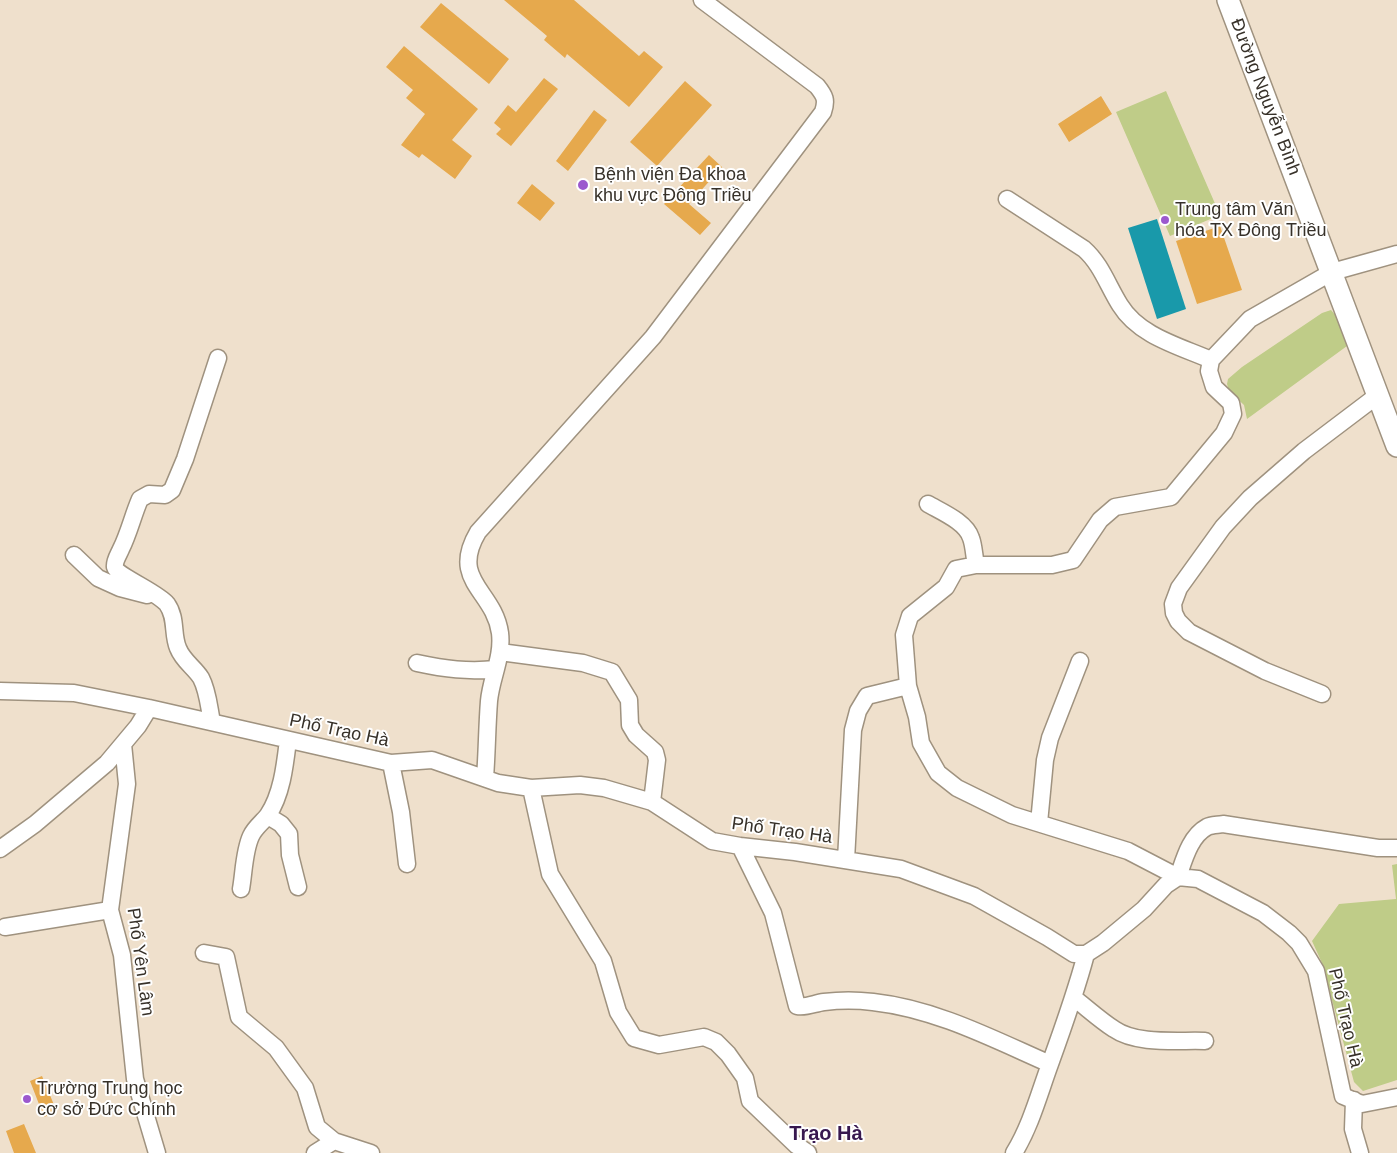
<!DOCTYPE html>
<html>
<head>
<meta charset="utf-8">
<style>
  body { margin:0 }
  canvas { display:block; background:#efe0cc }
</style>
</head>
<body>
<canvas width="1397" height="1153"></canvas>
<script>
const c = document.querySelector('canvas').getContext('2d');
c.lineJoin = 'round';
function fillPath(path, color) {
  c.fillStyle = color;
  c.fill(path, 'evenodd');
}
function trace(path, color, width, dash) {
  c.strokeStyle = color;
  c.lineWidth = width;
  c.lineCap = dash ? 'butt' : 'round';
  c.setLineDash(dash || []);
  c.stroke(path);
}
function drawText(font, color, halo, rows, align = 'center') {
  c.font = font + ' Arial,sans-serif';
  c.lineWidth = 4;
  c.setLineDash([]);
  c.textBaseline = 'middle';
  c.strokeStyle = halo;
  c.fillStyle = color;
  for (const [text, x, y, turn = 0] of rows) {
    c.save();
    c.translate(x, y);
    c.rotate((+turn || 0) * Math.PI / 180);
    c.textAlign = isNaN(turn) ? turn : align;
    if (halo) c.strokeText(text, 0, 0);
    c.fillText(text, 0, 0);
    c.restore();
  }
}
fillPath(new Path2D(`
  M1166,91L1220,215L1170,236L1116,112Z
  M1331,310L1338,318L1347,346L1247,419L1244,405L1229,391L1227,384L1228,379L1242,367L1322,313Z
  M1397,864V1080L1363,1091L1354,1082L1322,963L1312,941L1339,904L1396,899L1392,865Z`), '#bfcc88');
fillPath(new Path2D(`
  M1157,219L1186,309L1157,319L1128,228Z`), '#1999aa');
fillPath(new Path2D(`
  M504,0H574L639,56L644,51L663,67L629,107L567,54L565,58L544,40L547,36Z
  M441,3L509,59L489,84L420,27Z
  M404,46L478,109L452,140L472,156L455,179L422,154L419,158L401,145L425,114L406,98L413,90L386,67Z
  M544,78L558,89L511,146L496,134L501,129L494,123L508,105L516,112Z
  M685,81L712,105L657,166L630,142Z
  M1101,96L1112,114L1069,142L1058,124Z
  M594,110L607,120L568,171L556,161Z
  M709,155L722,167L689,204L711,223L700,235L664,204Z
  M532,184L555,203L540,221L517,203Z
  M1220,226L1242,290L1197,304L1176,241Z
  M42,1076L57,1112L44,1117L30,1081Z
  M24,1124L36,1153H14L6,1131Z`), '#e6a94d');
const minor = new Path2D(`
  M1007,199L1084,249C1101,264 1108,286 1120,305C1139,336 1179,346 1211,360
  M928,504C942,512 966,522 971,538C974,546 974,556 976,565
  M74,555L98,578L120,588L147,595
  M500,652L583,663L612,672L629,700L630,725L636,735L655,752L657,760L652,802
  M417,663C445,669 468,672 496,669
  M908,686L917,717L921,743L938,773L957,788L1012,815L1128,851L1178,877C1184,860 1190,836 1207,827C1211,825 1218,825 1223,824L1378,848H1397
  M0,691L74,693L149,708L391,763L432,760L498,783L531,788L580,785L604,788L652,802L712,841L740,846L795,852L901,869L974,896L1047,937L1074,954H1086L1103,943L1144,909L1166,885L1178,877L1198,879L1263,913L1289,933L1299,943L1316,971L1343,1096L1362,1104L1397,1097
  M1322,694L1265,671L1189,632L1178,621L1174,613L1173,604L1179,588L1223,527L1250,498L1304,451L1378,395
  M212,722C209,708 208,691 201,678C194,667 183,661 178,648C172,634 177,618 167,604C157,592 117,576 115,567C114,561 119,554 121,549C129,533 133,515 140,499L149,494L165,495L172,490L185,459L218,358
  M123,744L127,784L110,910L122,955L135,1079L157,1153
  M391,763L401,812L407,864
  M485,778C487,752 487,727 489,701C491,678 503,657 500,633C494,590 449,581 478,532L653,337L823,112C827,100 825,96 817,86L702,0
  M531,788L550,874L603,961L618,1012L634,1038L659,1045L704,1037L716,1042L728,1054L745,1078L750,1101L796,1145L808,1153
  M268,816L281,824L289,834L290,855L298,887
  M1039,823L1045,760L1050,738L1080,661
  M740,846L773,913L797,1006C806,1008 815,1003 824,1002C840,1000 857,1000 873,1002C936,1009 993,1039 1050,1064
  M0,849L35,824L107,763L138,726L149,708
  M846,860L853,730L858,711L867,696L908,686L904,635L910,616L946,587L956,569L976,565H1052L1073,560L1100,520L1115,507L1171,497L1224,433L1233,414L1231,403L1214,387L1209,371L1211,360L1250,319L1332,272L1397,254
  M241,889C244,872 244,851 251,836C255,827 263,822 268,815C282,794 285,765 288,740
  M5,927L110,910
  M204,953L226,957L239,1017L276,1048L305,1088L317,1127L334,1141L371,1153
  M1074,998C1087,1008 1100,1020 1114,1029C1137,1045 1178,1040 1205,1041
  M1354,1100L1353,1129L1360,1153
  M315,1153L334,1141
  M1014,1153C1031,1125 1039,1094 1050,1064C1063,1028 1076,992 1086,954`);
const major = new Path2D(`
  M1228,0L1397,446`);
trace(minor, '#9f927f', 19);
trace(major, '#9f927f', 24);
trace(minor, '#fff', 16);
trace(major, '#fff', 21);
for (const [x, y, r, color] of [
  [583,185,6,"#9c59ce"],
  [1165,220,5,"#9c59ce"],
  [27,1099,5,"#9c59ce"]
]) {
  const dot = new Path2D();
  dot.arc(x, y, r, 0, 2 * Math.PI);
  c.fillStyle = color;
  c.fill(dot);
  trace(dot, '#fff', 2);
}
drawText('18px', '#373129', '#fff', [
  ["Đường Nguyễn Bình",1265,97,69],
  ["Phố Trạo Hà",339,731,12],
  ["Phố Trạo Hà",782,831,8],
  ["Phố Yên Lâm",140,962,82],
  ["Phố Trạo Hà",1345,1018,77]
]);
drawText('18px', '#373129', '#fff', [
  ["Bệnh viện Đa khoa",594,175],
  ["khu vực Đông Triều",594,196],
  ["Trung tâm Văn",1175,210],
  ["hóa TX Đông Triều",1175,231],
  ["Trường Trung học",37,1089],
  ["cơ sở Đức Chính",37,1110]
], 'left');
drawText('bold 20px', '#38184f', '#fff', [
  ["Trạo Hà",826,1134]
]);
</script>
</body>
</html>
